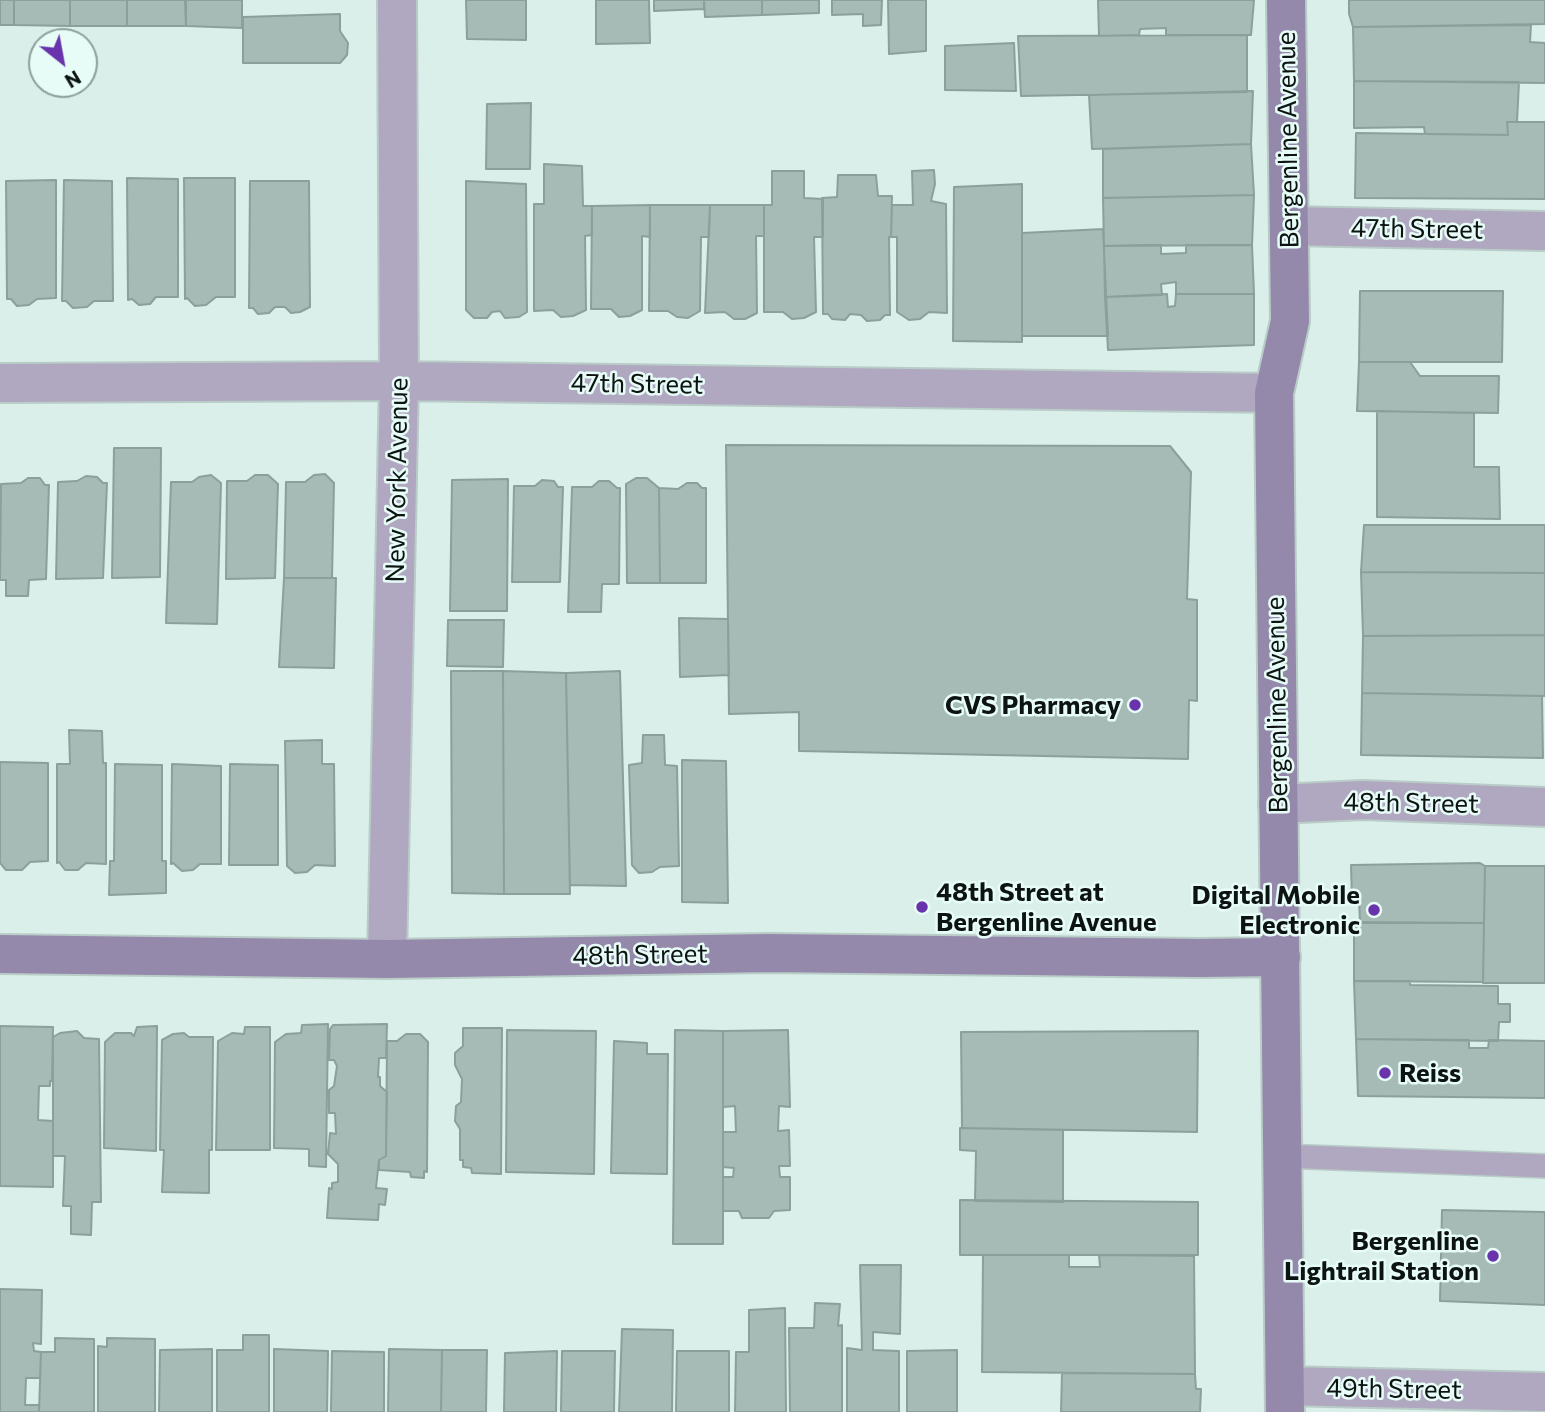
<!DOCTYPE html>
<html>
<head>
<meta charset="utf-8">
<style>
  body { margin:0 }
  #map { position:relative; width:1545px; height:1412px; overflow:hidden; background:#daefea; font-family:Commissioner,sans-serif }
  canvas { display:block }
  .north { position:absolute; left:28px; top:28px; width:70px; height:70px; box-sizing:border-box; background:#e7fcf7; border:2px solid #8f9f9b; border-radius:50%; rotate:149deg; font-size:19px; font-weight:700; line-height:28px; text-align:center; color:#0c1312 }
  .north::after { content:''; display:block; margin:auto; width:24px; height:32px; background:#6934ab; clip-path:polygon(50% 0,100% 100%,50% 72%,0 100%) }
</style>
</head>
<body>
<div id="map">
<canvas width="1545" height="1412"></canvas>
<div class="north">N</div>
</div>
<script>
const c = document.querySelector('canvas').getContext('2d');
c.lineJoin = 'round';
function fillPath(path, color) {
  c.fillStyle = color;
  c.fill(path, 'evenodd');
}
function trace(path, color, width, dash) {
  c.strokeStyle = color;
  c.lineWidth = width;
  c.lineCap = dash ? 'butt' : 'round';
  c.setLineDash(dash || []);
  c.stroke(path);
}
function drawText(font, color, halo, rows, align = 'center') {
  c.font = font + ' Commissioner,sans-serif';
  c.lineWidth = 5;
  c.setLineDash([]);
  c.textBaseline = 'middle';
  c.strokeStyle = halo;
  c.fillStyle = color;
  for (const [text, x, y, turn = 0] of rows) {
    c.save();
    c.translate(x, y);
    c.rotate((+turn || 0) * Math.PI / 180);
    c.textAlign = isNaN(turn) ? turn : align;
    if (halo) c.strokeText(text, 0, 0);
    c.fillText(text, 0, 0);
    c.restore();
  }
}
const building = new Path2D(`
  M0,0H14V25H0Z
  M14,0H70V26L14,25Z
  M70,0H127V26H70Z
  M127,0H185L186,26H127Z
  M186,0H242V28L186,26Z
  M466,0H526V40L467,39Z
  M596,0H649L650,43L596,44Z
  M654,0H704V9L654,11Z
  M704,0H762V15L705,17Z
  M762,0H819V13L762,15Z
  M832,0H882L881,25L863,26V14L832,15Z
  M888,0H926V51L889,54Z
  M1098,0H1254L1251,35H1166V28L1140,29L1139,35L1099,36Z
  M1349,0H1545V24L1353,27L1349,14Z
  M340,14V31L348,43L347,55L340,63H243V17Z
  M1531,25L1530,42L1545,43V83L1354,81L1353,27Z
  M1247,35V92L1021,96L1018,36Z
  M1014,43L1016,91L945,90V46Z
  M1354,81L1519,82L1517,122H1507L1508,135L1425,134L1424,127L1354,128Z
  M1253,91L1251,144L1092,149L1089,95Z
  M531,103L530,169H486L487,104Z
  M1507,122H1545V199L1355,198L1356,133L1508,135Z
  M1251,144L1254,195L1103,198V149Z
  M544,164L582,166L583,206H592V235L585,236L586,310L573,316L561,317L553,310L534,311V204H544Z
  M934,170L935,184L931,201L946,204L947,313L929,312L920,319L909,320L897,312V237H891L892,205H913L912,171Z
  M772,171H804V198L823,199V237H814L816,312L804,318L792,319L783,312H764V205H772Z
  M838,175H876L878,196H892L891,237H889L890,315H885L880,320L867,321L861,315L850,314L845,320L832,319L828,314H823L822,198L837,197Z
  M127,178L178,179V297H156L150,304L139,305L132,299L128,300Z
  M184,178H235V297H216L206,305L195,306L187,298L185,299Z
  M56,180V298L37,299L29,305L17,306L11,299H7L6,181Z
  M64,180L112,181L113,301H94L87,307L73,308L66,301H62Z
  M250,181H309L310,307L300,312L291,313L285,307H275L269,313L258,314L253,308H249Z
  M466,181L526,184L527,312L519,317L505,318L500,311L492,312L487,318H474L466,310Z
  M1022,184V342L953,341L954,187Z
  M1254,195L1252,245L1104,246L1103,198Z
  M650,205H710L709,237H701L700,311L688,318L677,317L668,311H649Z
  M650,205V237L642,236V310L630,316L619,317L611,309H591L592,206Z
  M710,205H764V236H756L757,313L745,319H734L725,312L705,313Z
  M1103,229L1108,336H1022V233Z
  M1161,245V254L1186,253V245H1252L1254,294H1176V282L1161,284L1162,295L1105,297L1104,246Z
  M1360,291H1503L1502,362H1359Z
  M1167,294L1168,307L1175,306L1176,294H1254V345L1108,350L1105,297Z
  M1359,362H1410L1420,376H1499L1498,413L1357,411Z
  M1377,411L1474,413V467H1499L1500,519L1377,517Z
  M726,445L1170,446L1191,472L1187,599L1197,600V701L1189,700L1188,759L799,751V712L729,714Z
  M114,448H161L160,577L112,578Z
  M325,474L334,483L332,578H284L286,482H305L314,475Z
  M211,475L221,483L217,624L166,623L171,482H192L199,477Z
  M255,475H268L278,484L275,578L226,579L227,481H247Z
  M86,476L97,477L103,483H107L103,578L56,579L58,482L77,481Z
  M28,478H40L45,485H49L46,579L29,580L28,596H6V580H0L1,484L21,483Z
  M636,478H647L659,488L660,583H627L626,484Z
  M508,479L507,611H450L452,480Z
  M542,480L554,481L558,487H563L560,582H512L514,486H535Z
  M599,481H609L617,488H620L619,584H602L601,612H568L572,487H592Z
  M687,483H697L702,488H706V583H660L659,488L678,489Z
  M1364,525H1545V573L1361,572Z
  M1361,572L1545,573V635L1363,636Z
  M284,578H336L334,668L279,667Z
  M679,618L728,619L729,675L680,677Z
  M448,620H504L503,667L447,666Z
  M1545,635V696L1362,693L1363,636Z
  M451,671H503L504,894L452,893Z
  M503,671L566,673L570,894H504Z
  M620,671L626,886L570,885L566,673Z
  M1362,693L1542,696L1543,758L1361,755Z
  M69,730L102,731L103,763H106V864L86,863L78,870H65L59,862L57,863V764H70Z
  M643,735H664L665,765L677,766L679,866L660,867L652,872L639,873L632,865L629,765L642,763Z
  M322,740V764H334L335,866L315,865L307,872L295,873L287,866L285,741Z
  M682,760L726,761L728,903L682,902Z
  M0,762L48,763V861L30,862L22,870H6L0,863Z
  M115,764L162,765V861H166V893L109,895L110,861H114Z
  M172,764L221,766V864H200L193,870L182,871L173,863L171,864Z
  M230,764L278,765V865H229Z
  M1480,863L1485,866L1484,923H1360L1359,898L1352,899L1351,865Z
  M1485,866H1545V983H1483Z
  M1354,922L1484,923L1483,982L1354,981Z
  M1354,981H1410V985L1498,986V1004H1510V1022H1499L1498,1041L1356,1039Z
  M328,1024L326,1167L309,1166V1149L274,1148L275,1042L286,1034L301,1033L302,1025Z
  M387,1024L386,1058H379L378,1077H380V1086L387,1092L386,1156L379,1160L376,1188L387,1189L385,1205L379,1204L378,1220L327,1218L329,1188L332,1189V1183L338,1182V1164L328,1154L330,1133L336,1134L335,1113H329V1090L334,1086L337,1066L334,1060H329L330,1029L333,1025Z
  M0,1026L53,1027L52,1081H50V1086H39L38,1120L53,1121V1187L0,1186Z
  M157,1026L156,1151L104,1148L105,1042L115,1033H131L134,1036L137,1027Z
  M245,1027H270V1150H216L218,1041L232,1033L244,1034Z
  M463,1028H502L501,1174L472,1173L471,1168L463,1167V1160H460V1129L455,1121L456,1106L461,1102L462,1079L455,1065V1053L463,1046Z
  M507,1030L596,1031L594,1174L506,1172Z
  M675,1030L723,1031V1244H673Z
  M788,1030L790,1107L779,1106L778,1131L789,1130L790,1166H779L780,1177H790V1210L774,1211L769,1218H742L739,1211H723V1177H733L734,1168L723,1167V1132H736L735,1106L723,1107V1031Z
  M77,1031L84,1038L99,1039L101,1202H92L91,1235L71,1234V1206H63L65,1156H53V1037L60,1033Z
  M1198,1031L1197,1132L962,1128L961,1032Z
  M184,1033L189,1037H213L212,1150H209V1193L162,1192L164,1150H160L162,1040L173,1034Z
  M406,1034H420L428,1042L427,1172L424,1171V1178L411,1177L410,1172L379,1170V1160L386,1156L387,1041H397Z
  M1356,1039L1469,1040V1048H1488L1489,1040L1545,1041V1098L1358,1096Z
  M614,1041L647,1043V1054H668L667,1174L611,1173Z
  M960,1128L1063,1130V1202L975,1201L976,1151L960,1150Z
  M960,1200L1198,1202V1255H960Z
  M1442,1210L1545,1212V1305L1440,1301Z
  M983,1255H1069V1267H1100L1099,1255L1194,1256L1195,1374L982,1372Z
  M860,1265H901L900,1334L873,1332V1350L899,1351V1412H847V1348L862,1350Z
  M0,1289L42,1290L41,1344L33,1343L34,1351L41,1352L40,1378H26L25,1405H39V1412H0Z
  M815,1303L840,1304L838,1326L842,1325V1412H790L789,1328H814Z
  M785,1308L786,1412H735L736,1352H749V1310Z
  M622,1329L673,1330L672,1412H619Z
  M243,1335H269V1412H217V1350H243Z
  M55,1338L94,1339V1412H39L41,1352H55Z
  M107,1338L155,1339V1412H98V1346L107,1347Z
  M212,1349V1412H159L160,1350Z
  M274,1349L328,1351L327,1412H274Z
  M389,1349L442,1350L441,1412H388Z
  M442,1350H487L486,1412H441Z
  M957,1350V1412H907V1351Z
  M332,1351L384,1352V1412H331Z
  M557,1351L556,1412H504L505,1353Z
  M562,1351H615L614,1412H561Z
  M677,1351H729V1412H676Z
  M1062,1373L1195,1374L1196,1389H1201L1200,1412H1061Z`);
fillPath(building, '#a6bab6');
trace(building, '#8ba09b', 2);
const lane = new Path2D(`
  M1281,1156L1545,1166`);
const street = new Path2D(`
  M1289,226L1545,231
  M0,383L399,381L1274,393
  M1278,804L1363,800L1545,807
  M387,959L399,381L397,0
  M1285,1386L1545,1392`);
const secondary = new Path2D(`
  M0,954L387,959L770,953L1198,958L1281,957
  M1285,1412L1274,393L1290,321L1286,0`);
trace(lane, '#b9ccc7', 26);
trace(street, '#b9ccc7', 42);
trace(secondary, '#b9ccc7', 42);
trace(lane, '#b0a8c0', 23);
trace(street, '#b0a8c0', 38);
trace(secondary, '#9488ab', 38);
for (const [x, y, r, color] of [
  [1135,705,7,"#6934ab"],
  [922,907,7,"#6934ab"],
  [1374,910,7,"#6934ab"],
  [1385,1073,7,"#6934ab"],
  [1493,1256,7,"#6934ab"]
]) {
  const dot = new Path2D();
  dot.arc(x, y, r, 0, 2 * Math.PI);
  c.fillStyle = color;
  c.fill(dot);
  trace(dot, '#e7fcf7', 2.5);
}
drawText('26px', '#0c1312', '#e7fcf7', [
  ["Bergenline Avenue",1288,140,-91],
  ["47th Street",1417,229,1],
  ["47th Street",637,384,1],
  ["New York Avenue",397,480,-89],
  ["Bergenline Avenue",1277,705,-91],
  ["48th Street",1411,803,1],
  ["48th Street",640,955,-1],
  ["49th Street",1394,1389,1]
]);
drawText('bold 26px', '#0c1312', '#e7fcf7', [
  ["CVS Pharmacy",1121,705],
  ["48th Street at",936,892,"left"],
  ["Bergenline Avenue",936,922,"left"],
  ["Digital Mobile",1360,895],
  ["Electronic",1360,925],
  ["Reiss",1399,1073,"left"],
  ["Bergenline",1479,1241],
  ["Lightrail Station",1479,1271]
], 'right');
</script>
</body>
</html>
